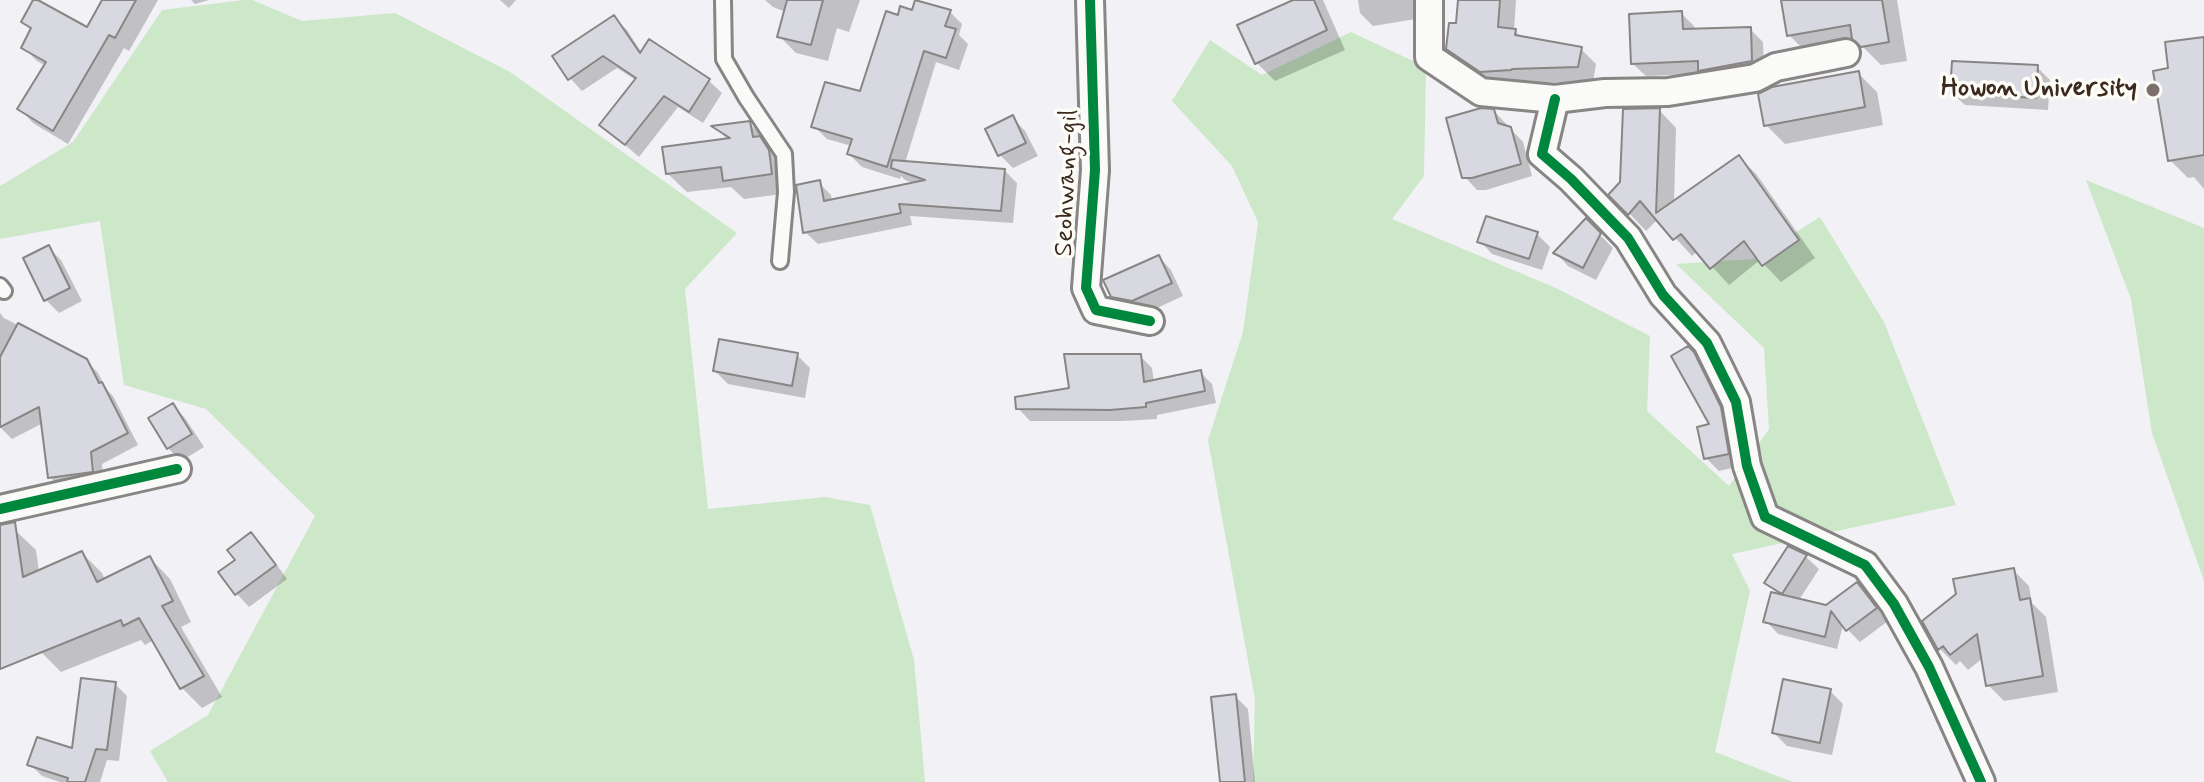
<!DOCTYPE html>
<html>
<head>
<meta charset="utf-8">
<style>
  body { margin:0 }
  canvas { display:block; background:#f1f1f6 }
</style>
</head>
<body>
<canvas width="2204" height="782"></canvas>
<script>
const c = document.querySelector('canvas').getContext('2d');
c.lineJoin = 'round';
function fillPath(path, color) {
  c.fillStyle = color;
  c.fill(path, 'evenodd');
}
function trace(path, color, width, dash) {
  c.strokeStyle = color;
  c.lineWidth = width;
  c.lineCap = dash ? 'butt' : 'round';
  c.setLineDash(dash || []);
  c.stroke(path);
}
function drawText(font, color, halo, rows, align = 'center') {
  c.font = font + ' Mynerve,sans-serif';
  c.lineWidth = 7;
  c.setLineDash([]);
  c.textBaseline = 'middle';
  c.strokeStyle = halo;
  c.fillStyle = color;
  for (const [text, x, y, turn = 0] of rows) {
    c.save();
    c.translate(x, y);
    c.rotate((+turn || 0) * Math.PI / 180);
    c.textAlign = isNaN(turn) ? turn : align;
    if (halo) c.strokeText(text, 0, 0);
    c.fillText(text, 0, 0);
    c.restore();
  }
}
fillPath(new Path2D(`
  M244,0H252L302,21L395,13L510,72L737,233L685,289L708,509L825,497L870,505L914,660L925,782H168L150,751L208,715L315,516L206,409L124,385L100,221L0,239V186L73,142L162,10Z
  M1351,32L1426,67L1424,176L1392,219L1556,288L1650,336L1647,411L1729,486L1769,429L1764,348L1676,264L1753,259L1820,217L1884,322L1956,505L1732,554L1750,591L1715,752L1793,782H1253L1255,699L1208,440L1243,332L1258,222L1232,166L1172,101L1210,40L1262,75Z
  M2086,180L2204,228V581L2152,433L2131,299Z`), '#cce8c8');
fillPath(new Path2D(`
  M105,0H158L129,51L124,48L68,144L33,123L20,109L46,66L37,61L23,47L32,31L23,22L88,30Z
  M191,0H209L195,4Z
  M500,0H516L509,8Z
  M765,0H860L849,32L837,28L828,61L796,53L779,36L786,12L773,7Z
  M1291,0H1323L1345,50L1275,81L1256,62L1292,2Z
  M1358,0H1419L1422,18L1373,26L1360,13Z
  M1460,0H1516L1514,30L1522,38L1581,49L1596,64L1593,82L1526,83V85L1497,86L1464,64L1448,49L1458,26Z
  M1783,0H1897L1907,61L1881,65L1861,45L1808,54L1789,35Z
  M913,12H950L962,24L959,35L968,44L959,70L936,62L905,163L1004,170L1017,183L1013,223L910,216L912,225L818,244L805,232L819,183L831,195L832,201L916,184L905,180L901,176L900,179L862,167L849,154L852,146L827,139L814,126L861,94L899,18Z
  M1681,13L1694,26V31L1750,29L1763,42L1764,74H1704L1646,76L1633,64Z
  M614,17L627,30L642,53L649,42L709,81L722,93L703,123L678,107L639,157L602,125L637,81L617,68L582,91L570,78Z
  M2204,39V189L2194,177L2188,178L2170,160V70Z
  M2037,67L2050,80L2048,110L1965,105L1952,93Z
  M1858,73L1877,92L1883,125L1785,144L1766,125Z
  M1659,110L1676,128L1674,203L1739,157L1757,175L1815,258L1781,282L1760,260L1729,285L1698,251L1692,256L1658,219L1646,231L1611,194L1622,183Z
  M1494,111L1523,142L1532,176L1486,190H1477L1464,176Z
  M1013,118L1025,131L1038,156L1013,168L1000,155L988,130Z
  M749,123L768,142L770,148L778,157L790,193L744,199L731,187L687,192L668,174L728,140L715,127Z
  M1586,221L1613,248L1596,280L1568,266L1556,253Z
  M1537,234L1550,247L1542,270L1492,254L1480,241Z
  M48,247L61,260L82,301L59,313L46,300Z
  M1159,257L1171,270L1183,296L1146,313L1126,309L1112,295Z
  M0,313L4,318L86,360L98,373L106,389L113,396L138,445L102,464L104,483L62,489L50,477L43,423L12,439L0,427Z
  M1688,348L1706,367L1733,422L1740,466L1719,471L1706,458L1712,425Z
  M797,355L810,368L805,398L728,384L715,371Z
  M1140,356L1152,368L1154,382L1200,372L1212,384L1216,403L1157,415V419L1123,421H1030L1018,408L1071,390Z
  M173,406L185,418L204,447L181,461L168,448Z
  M15,530L36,550L39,572L82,553L102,573L105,580L150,558L170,579L191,622L181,627L222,697L202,708L182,688L154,640L145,645L141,640L61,672L41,652L42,647L0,642V532Z
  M251,534L264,547L287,579L249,607L237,594L221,572L237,561Z
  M1806,557L1819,569L1799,600L1826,607L1857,584L1870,597L1888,621L1860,642L1843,625L1837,649L1778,634L1766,621L1780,596L1767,583Z
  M2013,570L2029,586L2032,603L2046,617L2058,692L2004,701L1988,685L1983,658L1968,670L1960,661L1956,665L1940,649L1924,621Z
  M115,684L127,696L119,761L107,760L100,782H60L42,776L30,764L74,750Z
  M1830,691L1843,704L1832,755L1787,746L1774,733Z
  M1235,696L1248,709L1255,782H1222Z`), '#0003');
const building = new Path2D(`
  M33,0H38L87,27L102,0H136L115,38L109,35L53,131L17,109L46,62L21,48L31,28L21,22Z
  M787,0H823L811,45L777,37Z
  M915,0L951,10L945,26L956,29L946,58L924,51L887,167L847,154L852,139L811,127L825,82L860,91L886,11L898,15L900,6L912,10Z
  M1293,0H1314L1327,30L1255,64L1237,25Z
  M1458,0H1500L1498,27L1516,29L1515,35L1582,47L1578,67L1512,69L1511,70L1480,72L1446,49L1449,23H1456Z
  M1781,0H1882L1889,42L1861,47L1852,39L1850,25L1787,36Z
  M1682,11L1683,29L1751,27L1752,61L1698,71V61L1631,64L1629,14Z
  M614,15L640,53L649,39L710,79L689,112L664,96L625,145L599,125L636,78L603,56L568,80L552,56Z
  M2204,37V155L2168,161L2153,71L2168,68L2165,42Z
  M1952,61L2038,65L2036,98L1950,93Z
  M1859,71L1865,107L1764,126L1758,94L1772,87Z
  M1481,108L1494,109L1498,123L1511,127L1521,164L1472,178H1462L1446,118Z
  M1660,108L1656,213L1739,155L1799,240L1762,266L1744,241L1710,269L1681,234L1673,240L1640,201L1628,215L1608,195L1620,182L1623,109Z
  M1013,115L1026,143L998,156L985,129Z
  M750,121L753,137L760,136L769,150L772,174L723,181L721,167L666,174L662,147L730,138L711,126Z
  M892,160L1005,169L1001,211L899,204L901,213L803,233L796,185L820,180L824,201L925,180L891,168Z
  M1486,216L1538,232L1529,259L1477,242Z
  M1586,218L1601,233L1583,268L1553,253Z
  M49,245L70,288L44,301L23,258Z
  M1159,255L1172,283L1132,301L1111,297L1103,280Z
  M18,323L87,359L99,383L102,382L128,433L91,452L93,472L48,478L39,407L0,427V357Z
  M719,339L798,353L792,386L713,371Z
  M1688,346L1694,352L1721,407L1729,454L1704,459L1697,427L1709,424L1671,356Z
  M1064,354H1141L1144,382L1201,370L1205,391L1146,403V407L1110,410L1016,409L1015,397L1069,388Z
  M173,403L192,434L167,449L148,418Z
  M15,522L23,577L82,551L97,582L150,556L173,601L162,606L204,676L180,689L139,618L123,626L121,620L0,669V525Z
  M251,532L276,565L235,595L218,572L235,560L227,550Z
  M1788,546L1807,555L1782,594L1764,583Z
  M2014,568L2020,600L2030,598L2043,676L1986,686L1977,634L1950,655L1943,646L1938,650L1922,621L1956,594L1953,579Z
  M1857,582L1877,608L1846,631L1831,611L1825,637L1763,622L1771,592L1826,605Z
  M81,678L116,682L107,750L96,749L85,782H67L68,778L27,765L37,737L72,748Z
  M1783,679L1831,689L1820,743L1772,733Z
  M1236,694L1245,782H1220L1211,697Z`);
fillPath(building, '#d8d8e0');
trace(building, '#888584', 2);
const service = new Path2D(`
  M723,0L724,59L746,97L784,154L786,192L780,261
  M0,286L4,291`);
const minor = new Path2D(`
  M1090,0L1095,170L1086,288L1096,310L1150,321
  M1429,0V57L1481,92L1555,99L1605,93L1668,92L1755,78L1776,67L1846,53
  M1555,99L1542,154L1571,179L1628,238L1663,295L1707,343L1736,402L1747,466L1765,517L1865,565L1894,604L1929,667L1981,782
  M0,509L177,469`);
trace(service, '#888584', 20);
trace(minor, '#888584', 32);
trace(service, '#fafaf9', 14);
trace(minor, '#fafaf9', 26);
trace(new Path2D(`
  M1090,0L1095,170L1086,288L1096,310L1150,321
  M1555,99L1542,154L1571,179L1628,238L1663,295L1707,343L1736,402L1747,466L1765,517L1865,565L1894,604L1929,667L1981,782
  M0,509L177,469`), '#00873e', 10);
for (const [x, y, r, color] of [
  [2153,90,8,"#7b706a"]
]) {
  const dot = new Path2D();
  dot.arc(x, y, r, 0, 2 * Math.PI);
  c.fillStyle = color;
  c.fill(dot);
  trace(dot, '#fdfcf7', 3);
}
drawText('bold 26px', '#3b2a1e', '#fdfcf7', [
  ["Howon University",2137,90]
], 'right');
drawText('26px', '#3b2a1e', '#fdfcf7', [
  ["Seohwang-gil",1068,183,-88]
]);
</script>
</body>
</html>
